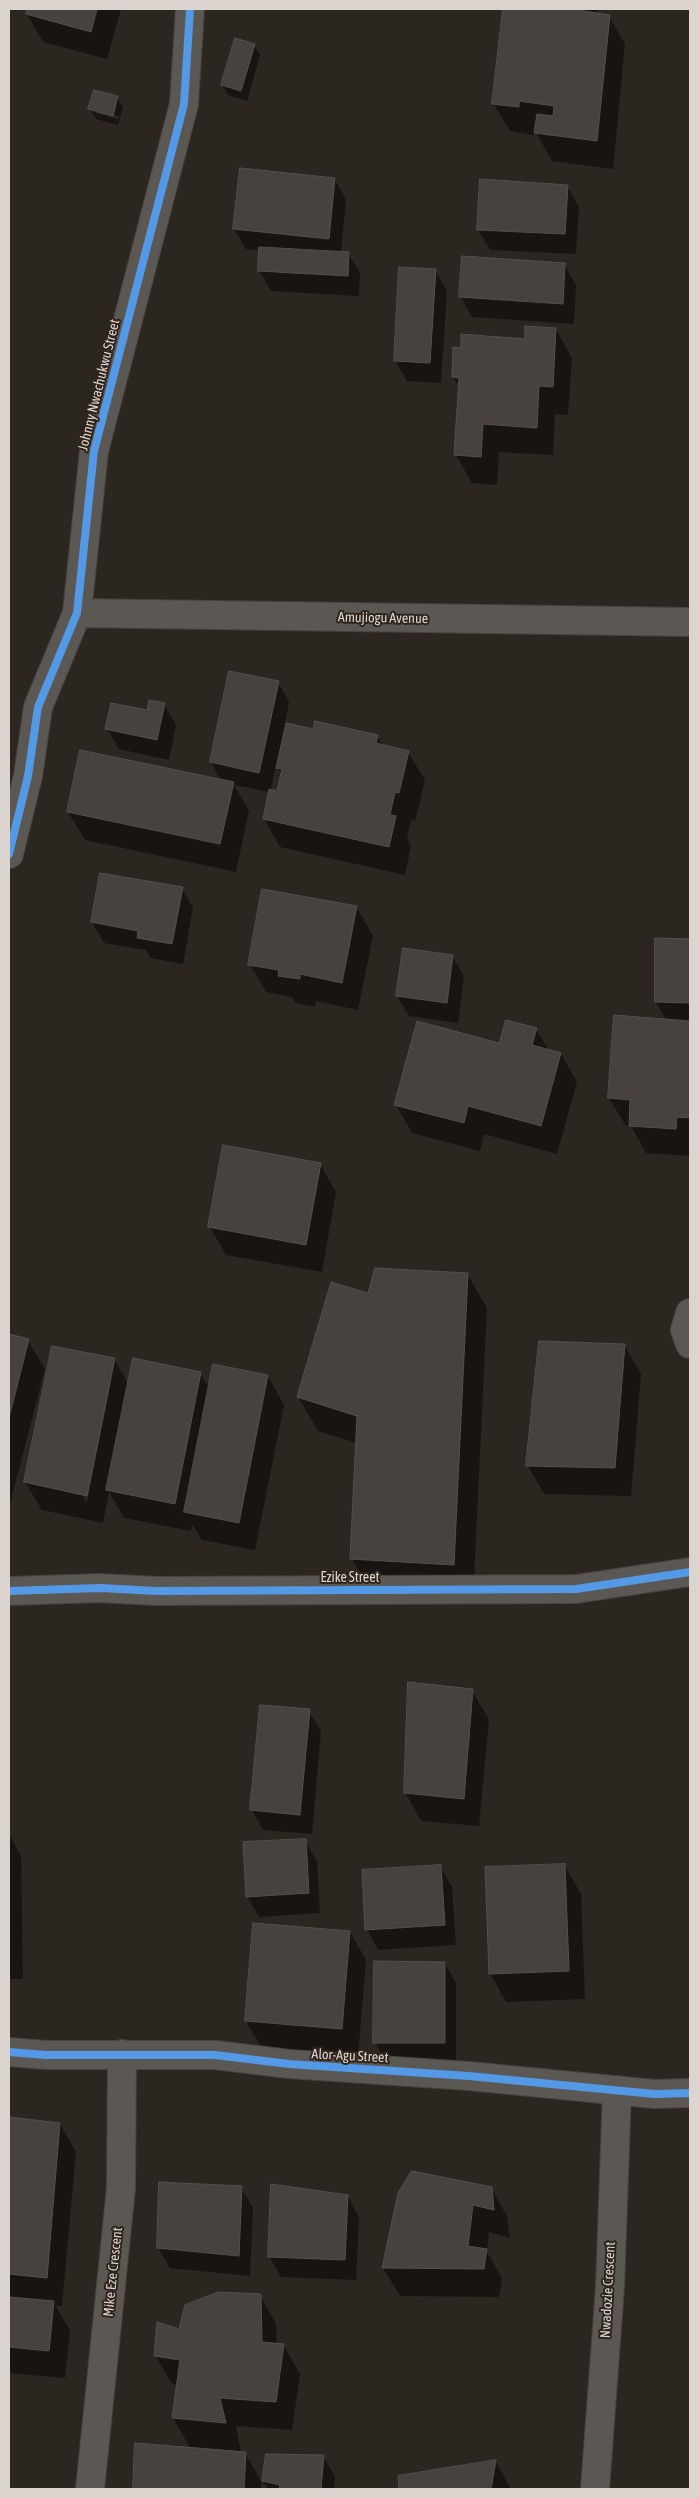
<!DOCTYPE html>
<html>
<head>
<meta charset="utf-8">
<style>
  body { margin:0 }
  #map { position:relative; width:699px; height:2498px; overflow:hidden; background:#2c2621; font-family:"Asap Condensed",sans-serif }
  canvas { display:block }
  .frame { position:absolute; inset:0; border:10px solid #dcd5cf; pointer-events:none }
</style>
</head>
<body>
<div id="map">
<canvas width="699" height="2498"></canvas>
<div class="frame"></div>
</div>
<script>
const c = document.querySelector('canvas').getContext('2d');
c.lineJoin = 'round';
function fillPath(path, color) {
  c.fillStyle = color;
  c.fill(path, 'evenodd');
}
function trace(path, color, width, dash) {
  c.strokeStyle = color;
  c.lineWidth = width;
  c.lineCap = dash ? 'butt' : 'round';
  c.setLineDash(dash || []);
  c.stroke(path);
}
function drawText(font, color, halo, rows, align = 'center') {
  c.font = font + ' "Asap Condensed",sans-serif';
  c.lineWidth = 4;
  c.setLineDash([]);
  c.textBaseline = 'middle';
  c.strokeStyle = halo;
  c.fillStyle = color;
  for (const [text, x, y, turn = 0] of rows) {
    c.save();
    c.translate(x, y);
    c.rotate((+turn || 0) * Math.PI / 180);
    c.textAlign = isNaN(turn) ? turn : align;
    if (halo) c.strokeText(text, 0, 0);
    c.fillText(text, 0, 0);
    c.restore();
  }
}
fillPath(new Path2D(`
  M28,9H121L107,59L43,42L27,14Z
  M505,9H598L597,14L609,16L625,44L613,169L552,161L535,131L534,135L510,131L493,103Z
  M254,45L260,55L247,101L228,95L222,85Z
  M117,97L123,108L118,125L96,119L90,109ZM96,110L119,116L118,119L96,113Z
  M335,180L346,200L341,253H348L360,273L359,296L271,291L259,270L260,250L246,249L234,229Z
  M567,186L579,207L576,254L490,250L478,229Z
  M564,265L576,285L574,324L472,317L461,297Z
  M435,270L447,291L441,383L407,381L395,361Z
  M556,329L572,358L568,415L555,414L553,455L499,452L497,485L472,483L456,455L460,388L453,377L455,348L526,340Z
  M278,682L289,702L285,724L314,730L377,736L383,746L408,752L425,780L415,821L411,819L407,838L411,846L405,875L280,847L264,819L270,792L234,785L249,811L236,872L85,840L68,812L221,781L211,762ZM276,765L282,775L278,792L271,790Z
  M164,704L176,725L169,760L119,749L107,729Z
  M182,888L193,908L183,964L150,958L146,950L104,943L92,922Z
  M357,908L373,936L358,1010L316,1001L315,1007L296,1003L292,997L266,992L250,964Z
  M657,939L690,940V1156L646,1153L631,1126H626L609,1098L666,1020L656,1002Z
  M452,956L464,976L458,1023L409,1016L397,996Z
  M536,1029L549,1051L561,1054L577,1082L557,1154L484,1134L480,1151L412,1133L396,1105L500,1045Z
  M320,1164L336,1192L322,1272L226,1255L210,1227Z
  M468,1275L487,1308L473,1598L371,1593L352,1559L357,1443L318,1431L298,1397L369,1294Z
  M9,1335L28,1341L45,1369L9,1507Z
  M625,1346L641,1374L631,1496L544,1494L528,1466Z
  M114,1359L129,1385L200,1373L210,1389L268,1376L284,1405L255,1550L202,1540L192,1524L191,1531L124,1518L109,1492L103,1523L42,1510L25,1482ZM109,1382H111L87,1502L84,1501Z
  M472,1691L489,1719L479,1826L421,1821L405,1792Z
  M309,1711L321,1731L312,1834L263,1830L252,1810Z
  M9,1834L21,1856L23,1979H9Z
  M305,1841L317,1861L320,1913L259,1917L247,1896Z
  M565,1866L581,1894L585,1999L506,2002L490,1973Z
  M441,1867L452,1887L456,1945L378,1950L367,1929Z
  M350,1932L366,1960L358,2057L262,2049L246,2021Z
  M445,1963L456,1983V2063H386L375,2042Z
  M9,2119L60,2124L76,2152L62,2306L55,2305L70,2330L65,2378L9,2373Z
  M241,2188L253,2208L250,2276L170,2268L158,2248Z
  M491,2188L507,2216L510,2238L489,2232L487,2252L502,2278L499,2297L400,2296L383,2268Z
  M348,2196L359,2217L356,2280L281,2277L269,2256Z
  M260,2295L276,2324L277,2345L284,2346L300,2374L292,2430L236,2426L241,2453H245L261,2481V2489H134L136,2444L191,2449L173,2418L178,2385L172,2384L155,2355L180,2331Z
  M324,2457L335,2477L334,2489H268L263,2481Z
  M496,2462L511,2489H400L399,2477Z`), '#0007');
const building = new Path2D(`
  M27,9H97L91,32L26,14Z
  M503,9H570L610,15L597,141L534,133L537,114L553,116L554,106L519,101V107L492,104Z
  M235,38L255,44L241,91L221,85Z
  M94,90L118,96L113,116L88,109Z
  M240,168L335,178L329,239L233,229Z
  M480,179L568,185L565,234L477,230Z
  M259,247L349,252L348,276L258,271Z
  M462,256L565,263L563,304L459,297Z
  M399,267L436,269L430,363L394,361Z
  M525,326L556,328L553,387L539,386L537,428L483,424L481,457L454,455L459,378L452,377L453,347L461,348V334L525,339Z
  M229,671L279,681L259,773L210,762Z
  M149,700L165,703L157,740L105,729L111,703L147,710Z
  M315,721L378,735L376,743L409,751L399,793L395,792L390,815L396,816L389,847L263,819L269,789L277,791L282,769L276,768L286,723L313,729Z
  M80,750L234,782L220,844L67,812Z
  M100,873L183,887L172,944L137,938L138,931L91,922Z
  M262,889L357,906L342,983L300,974V979L278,976L279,970L248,965Z
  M655,938L690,939V1003L655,1002Z
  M403,948L453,955L447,1003L396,996Z
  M614,1015L690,1021V1118L677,1117L676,1129L629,1126L630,1100L608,1098Z
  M506,1020L537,1028L532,1045L561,1053L541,1126L468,1106L464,1123L394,1105L417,1021L499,1043Z
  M223,1145L321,1163L306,1245L208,1227Z
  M375,1268L468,1273L454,1565L350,1559L357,1416L297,1397L331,1282L368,1293Z
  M9,1334L29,1339L9,1418Z
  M539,1341L625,1344L615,1468L526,1466Z
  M52,1346L115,1358L87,1496L24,1482Z
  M133,1358L201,1372L175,1504L106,1490Z
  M213,1364L268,1375L239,1523L184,1512Z
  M408,1682L473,1689L464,1799L404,1793Z
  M260,1705L310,1709L300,1815L250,1810Z
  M306,1839L309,1893L246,1897L243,1842Z
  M565,1864L569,1971L489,1974L485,1867Z
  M441,1865L445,1925L365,1930L362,1870Z
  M253,1923L350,1931L342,2029L245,2021Z
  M374,1961L445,1962V2043H373Z
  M9,2117L60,2123L47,2278L9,2274Z
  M412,2171L492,2187L494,2210L473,2205L468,2246L487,2249L484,2269L382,2268L398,2193Z
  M159,2182L242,2186L239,2256L157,2248Z
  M271,2184L348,2195L345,2260L268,2257Z
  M219,2292L261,2294L262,2342L284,2344L276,2402L220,2398L226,2423L172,2418L180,2360L154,2356L157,2322L179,2329L185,2305Z
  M9,2297L54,2301L49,2351L9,2347Z
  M135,2443L246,2452L244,2489H133Z
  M266,2454L324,2455L321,2489H279L280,2485L262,2481Z
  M496,2460L491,2489H494H399L398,2476Z`);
fillPath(building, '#47413f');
trace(building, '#554f4e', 1);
const minor = new Path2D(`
  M77,613L690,622
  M9,854L28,776L38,707L77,613L94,451L184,104L190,9
  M690,1313L685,1330L690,1344
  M9,1591L100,1588L156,1591L576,1589L690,1572
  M9,2052L46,2055H215L289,2064L469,2076L654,2094L690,2093
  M90,2489L121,2188L122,2054
  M595,2489L610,2287L617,2090`);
trace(minor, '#48423e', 30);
trace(minor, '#5b5753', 28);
trace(new Path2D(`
  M9,854L28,776L38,707L77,613L94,451L184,104L190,9
  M9,1591L100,1588L156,1591L576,1589L690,1572
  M9,2052L46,2055H215L289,2064L469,2076L654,2094L690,2093`), '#5399e6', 8);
drawText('14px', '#dcd5cf', '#30251d', [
  ["Johnny Nwachukwu Street",99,385,-76],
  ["Amujiogu Avenue",383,618,1],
  ["Ezike Street",350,1578],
  ["Alor-Agu Street",350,2056,3],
  ["Mike Eze Crescent",113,2272,-84],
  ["Nwadozie Crescent",608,2290,-87]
]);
</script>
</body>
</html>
